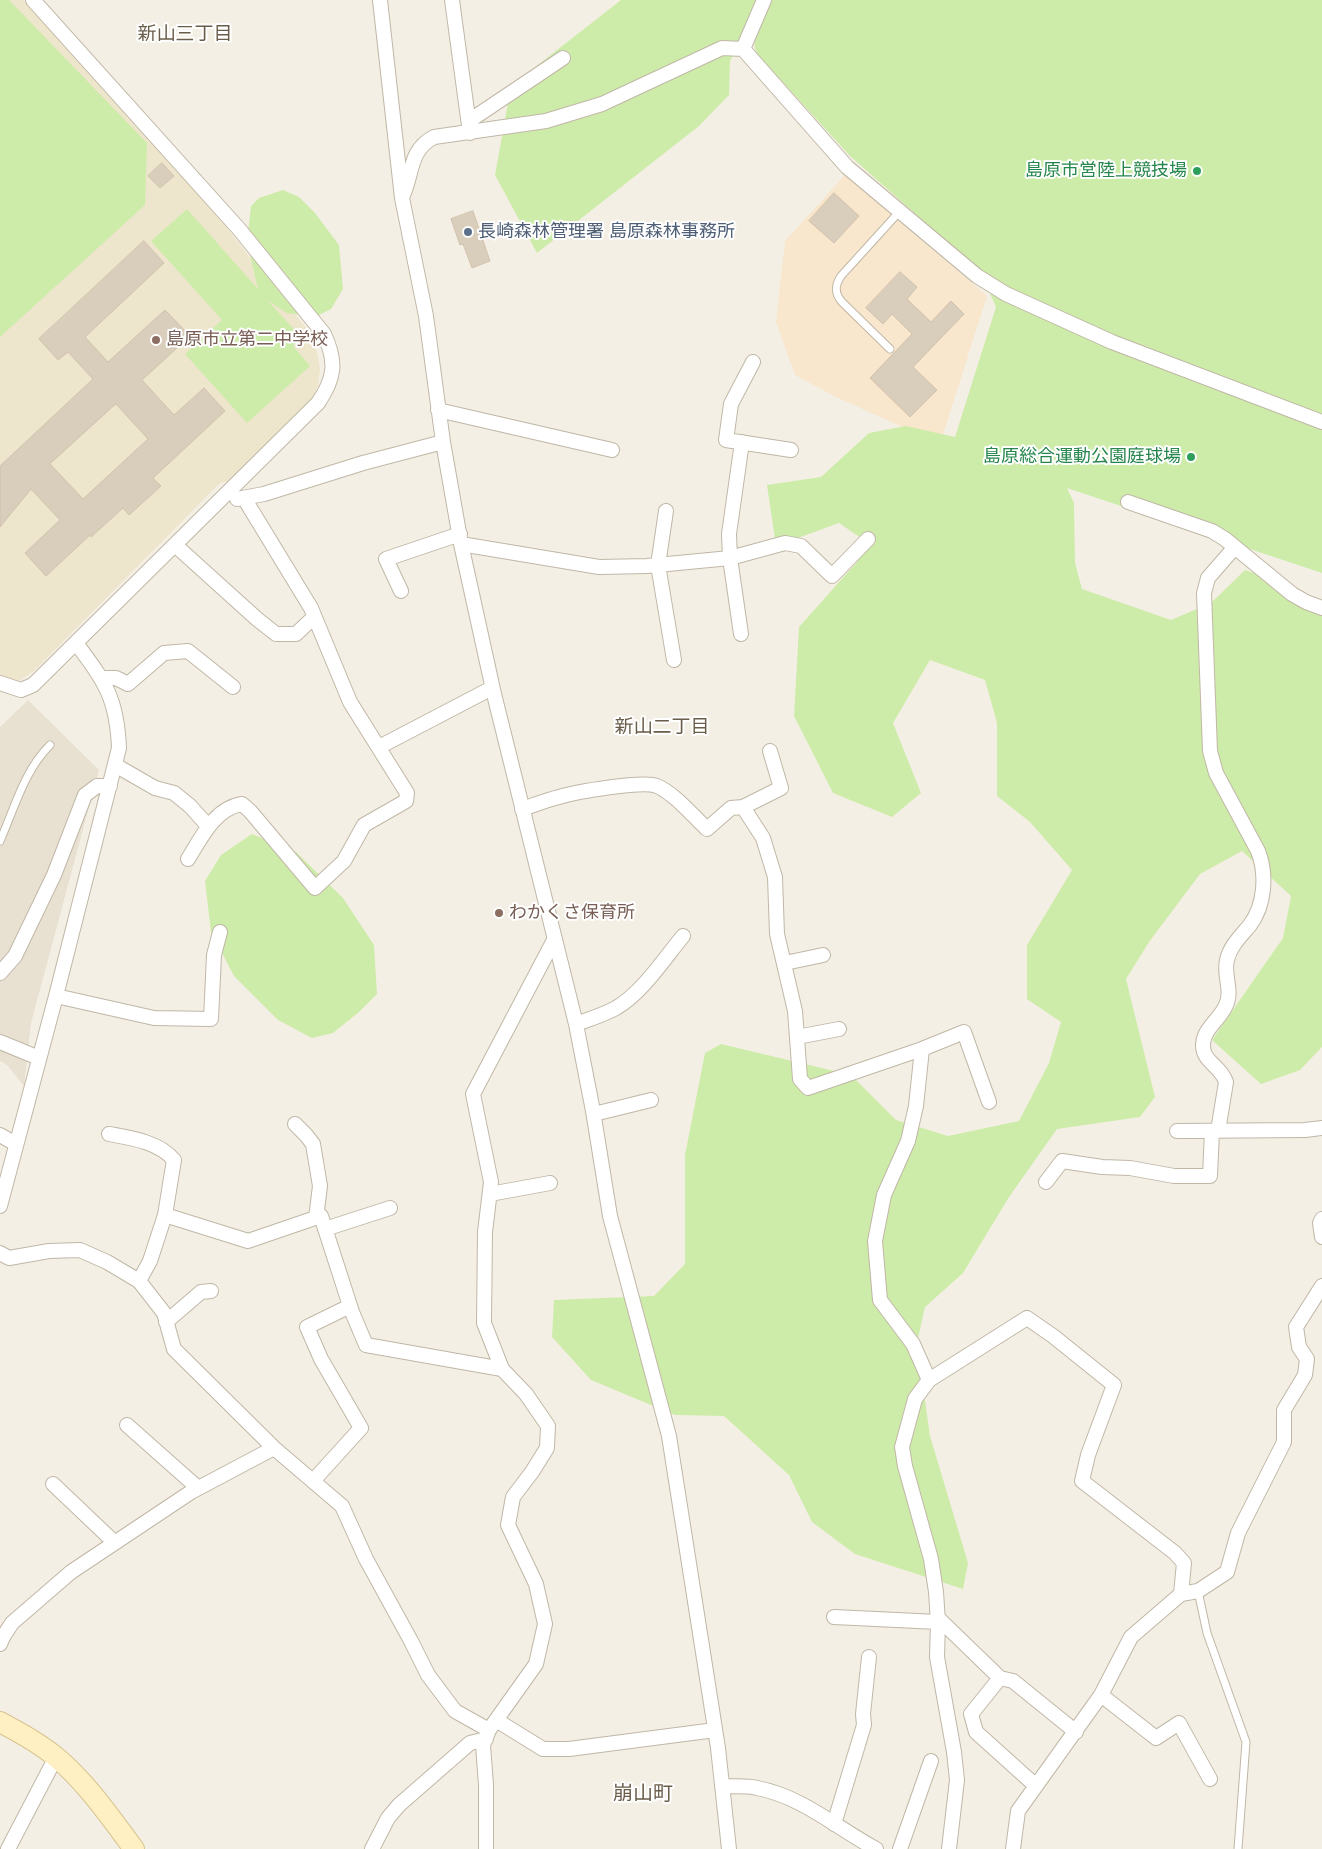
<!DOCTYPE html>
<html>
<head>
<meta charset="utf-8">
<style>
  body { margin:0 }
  canvas { display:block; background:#f4efe4 }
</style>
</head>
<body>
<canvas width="1322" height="1849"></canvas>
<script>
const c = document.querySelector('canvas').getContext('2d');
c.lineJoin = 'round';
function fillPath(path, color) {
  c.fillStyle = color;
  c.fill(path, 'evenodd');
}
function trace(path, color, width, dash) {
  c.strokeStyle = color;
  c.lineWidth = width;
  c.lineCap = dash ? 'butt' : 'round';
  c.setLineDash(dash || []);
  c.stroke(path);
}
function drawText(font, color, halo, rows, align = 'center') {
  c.font = font + ' Quicksand,"Noto Sans JP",sans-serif';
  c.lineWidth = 4;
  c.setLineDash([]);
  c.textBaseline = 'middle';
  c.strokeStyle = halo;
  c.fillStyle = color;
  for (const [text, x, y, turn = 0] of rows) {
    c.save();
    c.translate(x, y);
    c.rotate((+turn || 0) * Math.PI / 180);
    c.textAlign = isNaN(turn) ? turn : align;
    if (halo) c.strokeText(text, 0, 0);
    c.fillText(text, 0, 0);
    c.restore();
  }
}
fillPath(new Path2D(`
  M28,700L99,770L31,1023L24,1086L7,1065L0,1061V727Z`), '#e8e1d2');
fillPath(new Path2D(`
  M845,175L987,296L940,444L834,396L795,375L776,322L785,241Z`), '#f8e6cd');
fillPath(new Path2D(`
  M0,0H23L194,187L306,328L317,352L320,369L318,386L312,398L302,410L230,481L220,483L34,671L19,681H13L0,677Z`), '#eee5cd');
fillPath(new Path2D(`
  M0,0H9L147,143L145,205L0,337Z
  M621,0H1322V573L1067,488L1074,503L1075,563L1082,589L1171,620L1211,603L1245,570L1281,582L1322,610V1047L1300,1070L1261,1084L1212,1040L1283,938L1291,896L1242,851L1200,874L1149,942L1126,979L1155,1097L1140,1117L1057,1129L1009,1197L963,1273L925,1307L917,1343L930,1436L968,1563L963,1589L855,1554L812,1522L789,1475L724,1416L675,1415L591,1380L552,1337L554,1300L654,1296L685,1264V1155L705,1053L721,1044L851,1075L896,1120L948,1136L1019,1121L1049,1063L1061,1022L1027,999V945L1072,870L1030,822L997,796V723L985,680L930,660L893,723L921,793L892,817L833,793L794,716L799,627L857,562L861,538L839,523L776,546L767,485L821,477L869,433L906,426L955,437L996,307L980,271L850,156L758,55C750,41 757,25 760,10L730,61L729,95L699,126L537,253L495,175L511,86Z
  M283,190L299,197L315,213L339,245L343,289L331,309L315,317L287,313L268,301L302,338L293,346L310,366L247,423L185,354L222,320L151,241L187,209L258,289L247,242L251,206L259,198Z
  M252,834L296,852L343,898L374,945L377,994L359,1012L333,1033L312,1038L278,1020L234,976L211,932L205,881L221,855Z`), '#ceeca9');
const building = new Path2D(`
  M162,163L174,176L160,188L148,176Z
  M834,193L859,216L834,243L809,221Z
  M473,211L490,261L472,268L463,244L460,245L451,219Z
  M144,241L164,263L85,337L108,362L165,310L190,336L142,380L174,415L204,388L225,411L153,478L161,486L129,515L123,508L91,537L90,535L46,576L25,553L60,520L31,489L0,527V466L93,379L68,352L58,360L39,339ZM116,404L148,439L83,499L50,464Z
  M900,272L917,287L907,299L931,322L951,301L964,314L913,367L937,390L910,417L870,378L912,334L892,314L883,324L866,308Z`);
fillPath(building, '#d9cdbc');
trace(building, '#d2c2ac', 1);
const lane = new Path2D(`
  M890,349L842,302C834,293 835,285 841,276L900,211
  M0,841C15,807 24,771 50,745
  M1198,1591L1207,1633L1246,1742L1238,1849`);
const street = new Path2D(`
  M380,0L402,198L426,316L443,442L461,544L494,694L576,1024L593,1111L610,1216L669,1436L718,1748L729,1849
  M452,0L470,133
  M743,49L764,0
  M469,121L563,58
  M403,195C413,173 409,150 434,137L546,121L602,104L722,48L743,49L847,167L977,276L1006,294L1112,342L1322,422
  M753,362L731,404L726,440L791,450
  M438,410L612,450
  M237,499L264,494L363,463L443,442
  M1128,502L1212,531L1225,539L1292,594L1306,602L1322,608
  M666,511L658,565L674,660
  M461,544L599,567L647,566L730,558L785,543L801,546L832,576L868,539
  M175,545L257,619L276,634H296L314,617
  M401,591L386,559L460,534
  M741,634L730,558L729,534L742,442
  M102,678H116L128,684L164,653L188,651L233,687
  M0,683L21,690L33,685L318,403C335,378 337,362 324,334L239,229L33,0
  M379,747L492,688
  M115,765L155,788L174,793L190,806L208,826
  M743,807L763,838L775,877L777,934L795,1011L800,1079L808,1088L922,1049L964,1032L989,1102
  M522,809C534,805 547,800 559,797C576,792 643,780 657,786C675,794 693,816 707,829L731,808L743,807L781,788L770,751
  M188,859C201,838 215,808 242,804L250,811L315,888L344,861L364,825L406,801L407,793L350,702L311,608L244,498
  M785,963L823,955
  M0,973L15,956L54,875L85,795L97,786H110
  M56,996L154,1018L211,1019L214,955L220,932
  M576,1024C590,1019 603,1015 616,1008C642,993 664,959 683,936
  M797,1037L839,1029
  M0,1042L39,1058
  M922,1049L916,1106L908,1141L884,1195L875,1241L880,1300L913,1344L929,1380L915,1399L902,1447L905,1466L931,1559L936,1592L938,1622L937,1657L954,1752L957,1780L949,1849
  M594,1114L651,1100
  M295,1124L306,1135L313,1144L320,1186L316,1218
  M1177,1131L1305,1130L1322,1128
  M1218,1131L1226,1082C1221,1067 1207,1063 1204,1052C1198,1031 1220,1021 1226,1005C1233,990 1223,975 1227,960C1230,946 1241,936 1250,925C1265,905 1267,874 1258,851L1216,773L1210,751L1204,593L1208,578L1235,547
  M109,1134C131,1138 159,1142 174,1160L165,1215
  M0,1135L16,1144
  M1046,1182L1062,1161L1102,1167L1130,1168L1174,1176H1210L1212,1131
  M490,1194L550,1183
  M0,1206L56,996L119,748C117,698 105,682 76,643
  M1322,1219L1320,1223L1322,1237
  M325,1229L390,1208
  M0,1253L9,1258L49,1251L80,1250L107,1262L139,1281L164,1313L174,1349L274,1448L342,1506L366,1559L411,1641L428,1675L455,1711L489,1730
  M139,1281L150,1261L165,1215L248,1241L321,1216L352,1312L366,1345L502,1369
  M166,1322L201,1292L211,1291
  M929,1380L1027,1318L1053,1336L1114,1385L1088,1455L1082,1481L1175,1553L1184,1563L1181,1594
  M127,1425L198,1488
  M313,1481L361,1428L321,1359L307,1327L350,1306
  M53,1484L114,1542
  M834,1617L938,1622
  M938,1618L1000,1678L1013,1681L1076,1732
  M0,1644L3,1637L12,1623L71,1572L191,1492L274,1448
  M1000,1678L971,1714L976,1732L1036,1786
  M1101,1695L1156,1738L1179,1723L1210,1779
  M496,1720L543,1749H569L715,1730
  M722,1786C733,1787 746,1785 757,1788C801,1796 837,1828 876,1849
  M834,1824L864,1725L863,1714L869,1657
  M8,1849L56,1757
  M372,1849L388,1818L399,1805L470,1743L486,1739
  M486,1849V1785L483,1745L489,1730L536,1664L545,1624L536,1584L508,1525L513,1497L532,1472L547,1448L548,1426L526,1394L502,1369L484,1323L485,1232L491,1182L473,1094L554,940
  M900,1849L931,1761
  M1013,1849L1018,1811L1101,1695L1131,1637L1181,1594L1198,1591L1227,1572L1238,1533L1284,1442V1410L1305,1375L1307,1359L1299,1347L1296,1327L1322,1286`);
const secondary = new Path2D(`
  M0,1722C19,1732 39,1743 56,1757C87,1783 110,1817 134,1849`);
trace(lane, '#c0b7a6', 9);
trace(street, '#c0b7a6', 16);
trace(secondary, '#d7c490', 22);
trace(lane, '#fff', 7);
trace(street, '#fff', 14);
trace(secondary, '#fff0c3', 20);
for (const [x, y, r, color] of [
  [1197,171,5,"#2e9e5b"],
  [468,232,5,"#5c6f8a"],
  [156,340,5,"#8d6e63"],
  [1191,457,5,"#2e9e5b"],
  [499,913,5,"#8d6e63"]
]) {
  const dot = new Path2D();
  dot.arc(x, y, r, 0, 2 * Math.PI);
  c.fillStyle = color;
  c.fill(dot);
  trace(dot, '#fff', 2);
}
drawText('18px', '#27864d', '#fff', [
  ["島原市営陸上競技場",1187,171],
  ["島原総合運動公園庭球場",1181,457]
], 'right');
drawText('18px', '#4e5e75', '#fff', [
  ["長崎森林管理署 島原森林事務所",478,232]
], 'left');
drawText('18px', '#785e54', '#fff', [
  ["島原市立第二中学校",166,340],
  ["わかくさ保育所",509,913]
], 'left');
drawText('19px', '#6a5d4a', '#fff', [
  ["新山三丁目",185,34],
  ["新山二丁目",662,727]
]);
drawText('20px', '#6a5d4a', '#fff', [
  ["崩山町",643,1794]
]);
</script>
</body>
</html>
